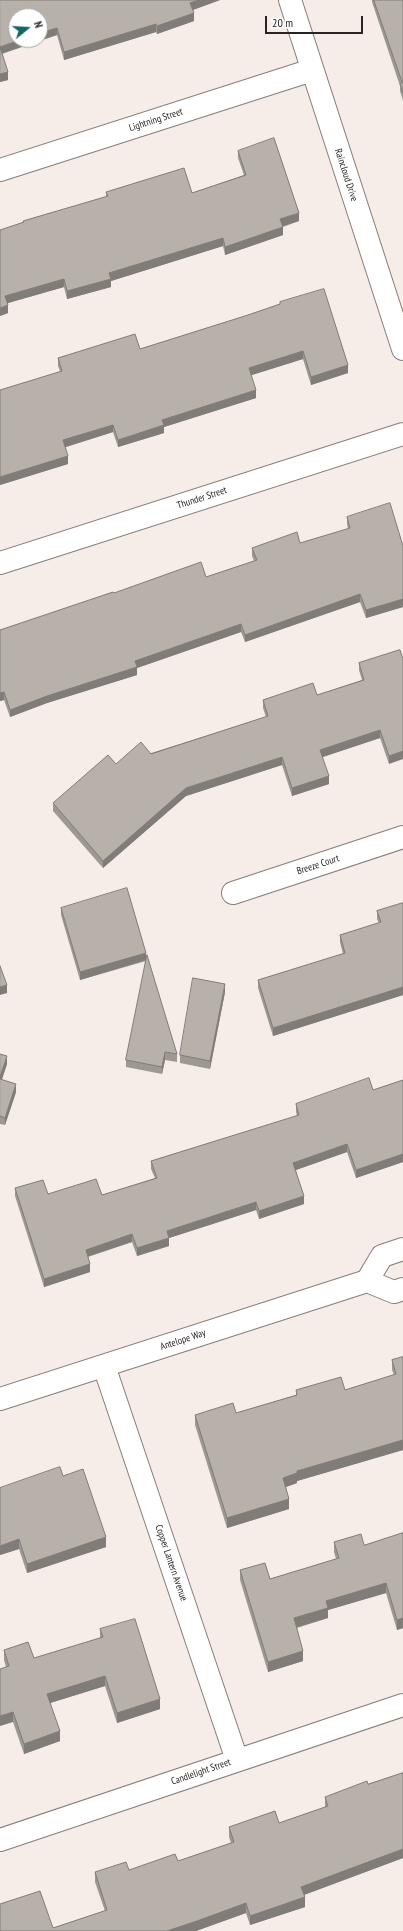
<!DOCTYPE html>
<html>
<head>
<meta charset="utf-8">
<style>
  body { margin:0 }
  #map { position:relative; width:403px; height:1931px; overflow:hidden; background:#f6ece8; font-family:"PT Sans Narrow",sans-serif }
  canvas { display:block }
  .north { position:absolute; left:8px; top:8px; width:40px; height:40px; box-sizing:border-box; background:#fff; border:1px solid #a9a7a7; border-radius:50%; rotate:72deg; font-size:11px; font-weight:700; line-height:16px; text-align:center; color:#282423 }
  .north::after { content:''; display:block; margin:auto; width:14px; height:18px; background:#146466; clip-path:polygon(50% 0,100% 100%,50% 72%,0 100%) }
  .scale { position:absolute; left:265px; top:16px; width:98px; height:18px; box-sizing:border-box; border:2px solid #282423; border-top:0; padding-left:5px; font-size:12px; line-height:14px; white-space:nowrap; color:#282423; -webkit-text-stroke:3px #fff; paint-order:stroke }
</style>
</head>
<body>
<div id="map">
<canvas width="403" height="1931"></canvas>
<div class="north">N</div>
<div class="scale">20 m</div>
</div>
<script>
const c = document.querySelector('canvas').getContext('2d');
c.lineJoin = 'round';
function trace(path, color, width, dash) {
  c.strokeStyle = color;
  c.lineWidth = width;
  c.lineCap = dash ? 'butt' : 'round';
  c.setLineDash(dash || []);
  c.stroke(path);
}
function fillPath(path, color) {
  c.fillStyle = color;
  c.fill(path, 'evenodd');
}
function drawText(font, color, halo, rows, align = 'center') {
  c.font = font + ' "PT Sans Narrow",sans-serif';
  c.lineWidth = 3;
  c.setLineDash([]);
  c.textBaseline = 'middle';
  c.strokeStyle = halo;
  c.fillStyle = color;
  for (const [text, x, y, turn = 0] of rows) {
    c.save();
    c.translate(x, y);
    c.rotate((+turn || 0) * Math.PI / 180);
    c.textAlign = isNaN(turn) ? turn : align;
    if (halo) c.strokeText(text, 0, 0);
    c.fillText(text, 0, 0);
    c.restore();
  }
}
const street = new Path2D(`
  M290,0L403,349
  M0,170L312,70
  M0,563L403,434
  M233,893L403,837
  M104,1366L237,1760
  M0,1840L403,1705`);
const secondary = new Path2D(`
  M367,1281L394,1292L403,1289
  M0,1399L367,1281L382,1256L403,1249`);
trace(street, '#877d7a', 24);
trace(secondary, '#877d7a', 24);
trace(street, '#fff', 22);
trace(secondary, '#fff', 22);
fillPath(new Path2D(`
  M0,0H220L193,10L194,21L157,34L156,32L64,60L57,35L2,54L8,80L0,82Z
  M372,0H403V101L400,91V86L372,2Z
  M238,151L299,221L283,227V235L225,255L223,246L111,281V287L67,299L64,287L7,303L8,313L0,316L23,221L106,197V192L192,193L244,175L238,158Z
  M280,302L348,373L311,385L303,359L251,375L256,398L164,427V433L118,447L113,432L65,447L68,464L0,485L60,371L58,366V358L140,349L248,315L280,304Z
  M347,517L403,546V607L366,618L360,602L245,642L241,632L137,668V675L47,703L10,717L4,700L0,701V630L114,593L206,577L254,561L252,556V548L300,543L348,529L347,524Z
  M400,650L389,764L380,738L322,757L329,784L292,796L282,765L186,796L103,868L53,811V803L116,764L266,717L263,708V700L317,695L362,680L359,670V663Z
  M403,903V995L273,1036L258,988V980L343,954L340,942V935L379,923L377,919V911Z
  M61,908L146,958L177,1054V1062L165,1060L162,1074L126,1067V1060L146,961L80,980L61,915Z
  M225,992L210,1069L180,1063V1055Z
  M0,1054L7,1064L2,1079L16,1092L5,1125L0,1124Z
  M403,1080V1162L356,1178L347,1152L296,1170L304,1204L259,1219L256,1210L169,1238V1246L137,1256L132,1242L88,1257L90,1272L44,1287L15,1196V1188L48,1194L102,1195L155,1178L151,1169V1161L297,1116L296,1112V1104L373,1090Z
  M403,1357V1450L297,1481V1483L286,1487L289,1509L227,1528L195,1425V1415L236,1413L296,1395V1390H345L394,1375L392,1370V1360Z
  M63,1476L106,1547L27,1573L19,1549L0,1555Z
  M403,1533V1628L397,1630L386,1593L328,1610V1618L297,1628L303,1661L268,1672L240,1580V1570L270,1579L336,1559L334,1552V1542L364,1545Z
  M100,1629L160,1709L117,1723L105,1686L50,1703L60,1741L24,1754L13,1722L6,1667L4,1660V1650L34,1658L100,1638Z
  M403,1773V1858L304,1895L305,1907L250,1925L246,1913L196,1931L53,1928L105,1911L95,1882V1872L129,1870L178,1861L231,1843L229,1837V1827L279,1823L325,1807V1797Z`), '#9d9892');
fillPath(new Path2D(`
  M199,0H220L190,11V3Z
  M194,13V21L157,34V26Z
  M156,24V32L64,60V52Z
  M57,28V35L0,54V47L20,40H40V33Z
  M8,72V80L0,82V74Z
  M299,213V221L280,227V219Z
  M283,227V235L225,255V247Z
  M223,238V246L111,281V287L67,299V291L109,273Z
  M64,279V287L5,304V296Z
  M8,305V313L0,316V308Z
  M303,351V359L249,376V368Z
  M348,365V373L311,385V377Z
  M256,390V398L164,427V433L118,447V440L162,420Z
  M113,425V432L63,448V440Z
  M68,456V464L0,485V477Z
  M360,594V602L245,642V635Z
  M403,599V607L366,618V610Z
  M241,624V632L137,668V675L47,703L10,717V710L135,661Z
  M4,692V700L0,701V693Z
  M380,730V738L320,758V750Z
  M403,751V759L389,764V756Z
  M282,757V765L186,796L103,868V861L186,788Z
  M329,776V784L292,796V788Z
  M146,953V960L80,980V972Z
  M225,984V992L210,1069V1061Z
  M7,985V993L0,995V987Z
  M403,987V995L273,1036V1028Z
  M165,1052V1060L162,1074V1067Z
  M7,1056V1064L0,1085V1077Z
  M16,1084V1092L5,1125V1118Z
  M347,1144V1152L293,1171V1163Z
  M403,1154V1162L356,1178V1170Z
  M304,1196V1204L259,1219V1211Z
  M256,1202V1210L169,1238V1246L137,1256V1248L167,1231Z
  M132,1234V1242L86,1257V1250Z
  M90,1264V1272L44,1287V1279Z
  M403,1440V1450L297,1481V1483L283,1488V1478L297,1471Z
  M289,1499V1509L227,1528V1518Z
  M106,1537V1547L27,1573V1564Z
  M19,1539V1549L0,1555V1546Z
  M386,1583V1593L328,1610V1618L294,1628V1618L326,1601Z
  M403,1618V1628L397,1630V1620Z
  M303,1651V1661L268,1672V1662Z
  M105,1676V1686L47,1704V1694Z
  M160,1699V1709L117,1723V1713Z
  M13,1712V1722L0,1726V1716Z
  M60,1731V1741L24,1754V1744Z
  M403,1849V1858L301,1896V1887Z
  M305,1897V1907L250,1925V1916Z
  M246,1903V1913L196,1931H167Z`), '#807c77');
const building = new Path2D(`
  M0,0H199L190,3L194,13L157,26L156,24L64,52L57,28L40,33V16H16V40H20L0,47Z
  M374,0H403V93L400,84L402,83Z
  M0,47L8,72L0,74Z
  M274,138L299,213L280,219L283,227L225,247L223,238L109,273L111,279L67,291L64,279L5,296L8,305L0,308V230L24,222L23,221L108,196L106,192L184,168L192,193L246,175L238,151Z
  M324,289L348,365L311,377L303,351L249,368L256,390L162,420L164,425L118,440L113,425L63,440L68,456L0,477V390L62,371L58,358L135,334L140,349L248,315L280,304V302Z
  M390,503L403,546V599L366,610L360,594L245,635L241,624L135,661L137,667L47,696L10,710L4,692L0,693V630L113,592L114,593L201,562L206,577L257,560L252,548L297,532L300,543L350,528L347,517Z
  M400,650L403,659V751L389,756L380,730L320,750L329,776L292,788L282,757L186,788L103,861L53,803L108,755L116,764L141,742L151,754L268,716L263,700L313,683L317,695L364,680L359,663Z
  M127,888L146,953L80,972L61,908Z
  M403,903V987L273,1028L258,980L345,953L340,935L381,922L377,911Z
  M147,955L177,1054L165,1052L162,1067L126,1060Z
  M0,966L7,985L0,987Z
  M193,978L225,984L210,1061L180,1055Z
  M0,1054L7,1056L0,1077Z
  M369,1078L373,1090L403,1080V1154L356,1170L347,1144L293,1163L304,1196L259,1211L256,1202L167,1231L169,1238L137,1248L132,1234L86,1250L90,1264L44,1279L15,1188L43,1180L48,1194L96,1179L102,1195L157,1178L151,1161L299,1115L296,1104Z
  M0,1079L16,1084L5,1118L0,1116Z
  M403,1357V1440L297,1471V1473L283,1478L289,1499L227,1518L195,1415L233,1403L236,1413L297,1395L296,1390L341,1377L345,1390L396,1374L392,1360Z
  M60,1467L63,1476L83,1469L106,1537L27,1564L19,1539L0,1546V1488Z
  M403,1533V1618L397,1620L386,1583L326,1601L328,1608L294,1618L303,1651L268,1662L240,1570L265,1563L270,1579L339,1558L334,1542L361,1534L364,1545Z
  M135,1619L160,1699L117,1713L105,1676L47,1694L60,1731L24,1744L13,1712L0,1716V1669L9,1666L4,1650L28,1642L34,1658L103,1637L100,1629Z
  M403,1773V1849L301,1887L305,1897L250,1916L246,1903L197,1921L167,1931H0V1904L40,1891L53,1928L107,1910L95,1872L126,1862L129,1870L175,1854L178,1861L234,1842L229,1827L275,1811L279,1823L328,1806L325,1797L367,1781L368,1784Z`);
fillPath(building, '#b7b1aa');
trace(building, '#807c77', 1);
drawText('10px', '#282423', '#fff', [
  ["Lightning Street",156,120,-18],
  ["Raincloud Drive",346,175,72],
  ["Thunder Street",202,498,-18],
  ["Breeze Court",318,865,-18],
  ["Antelope Way",183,1340,-18],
  ["Copper Lantern Avenue",171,1563,71],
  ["Candlelight Street",201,1772,-19]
]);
</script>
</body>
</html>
